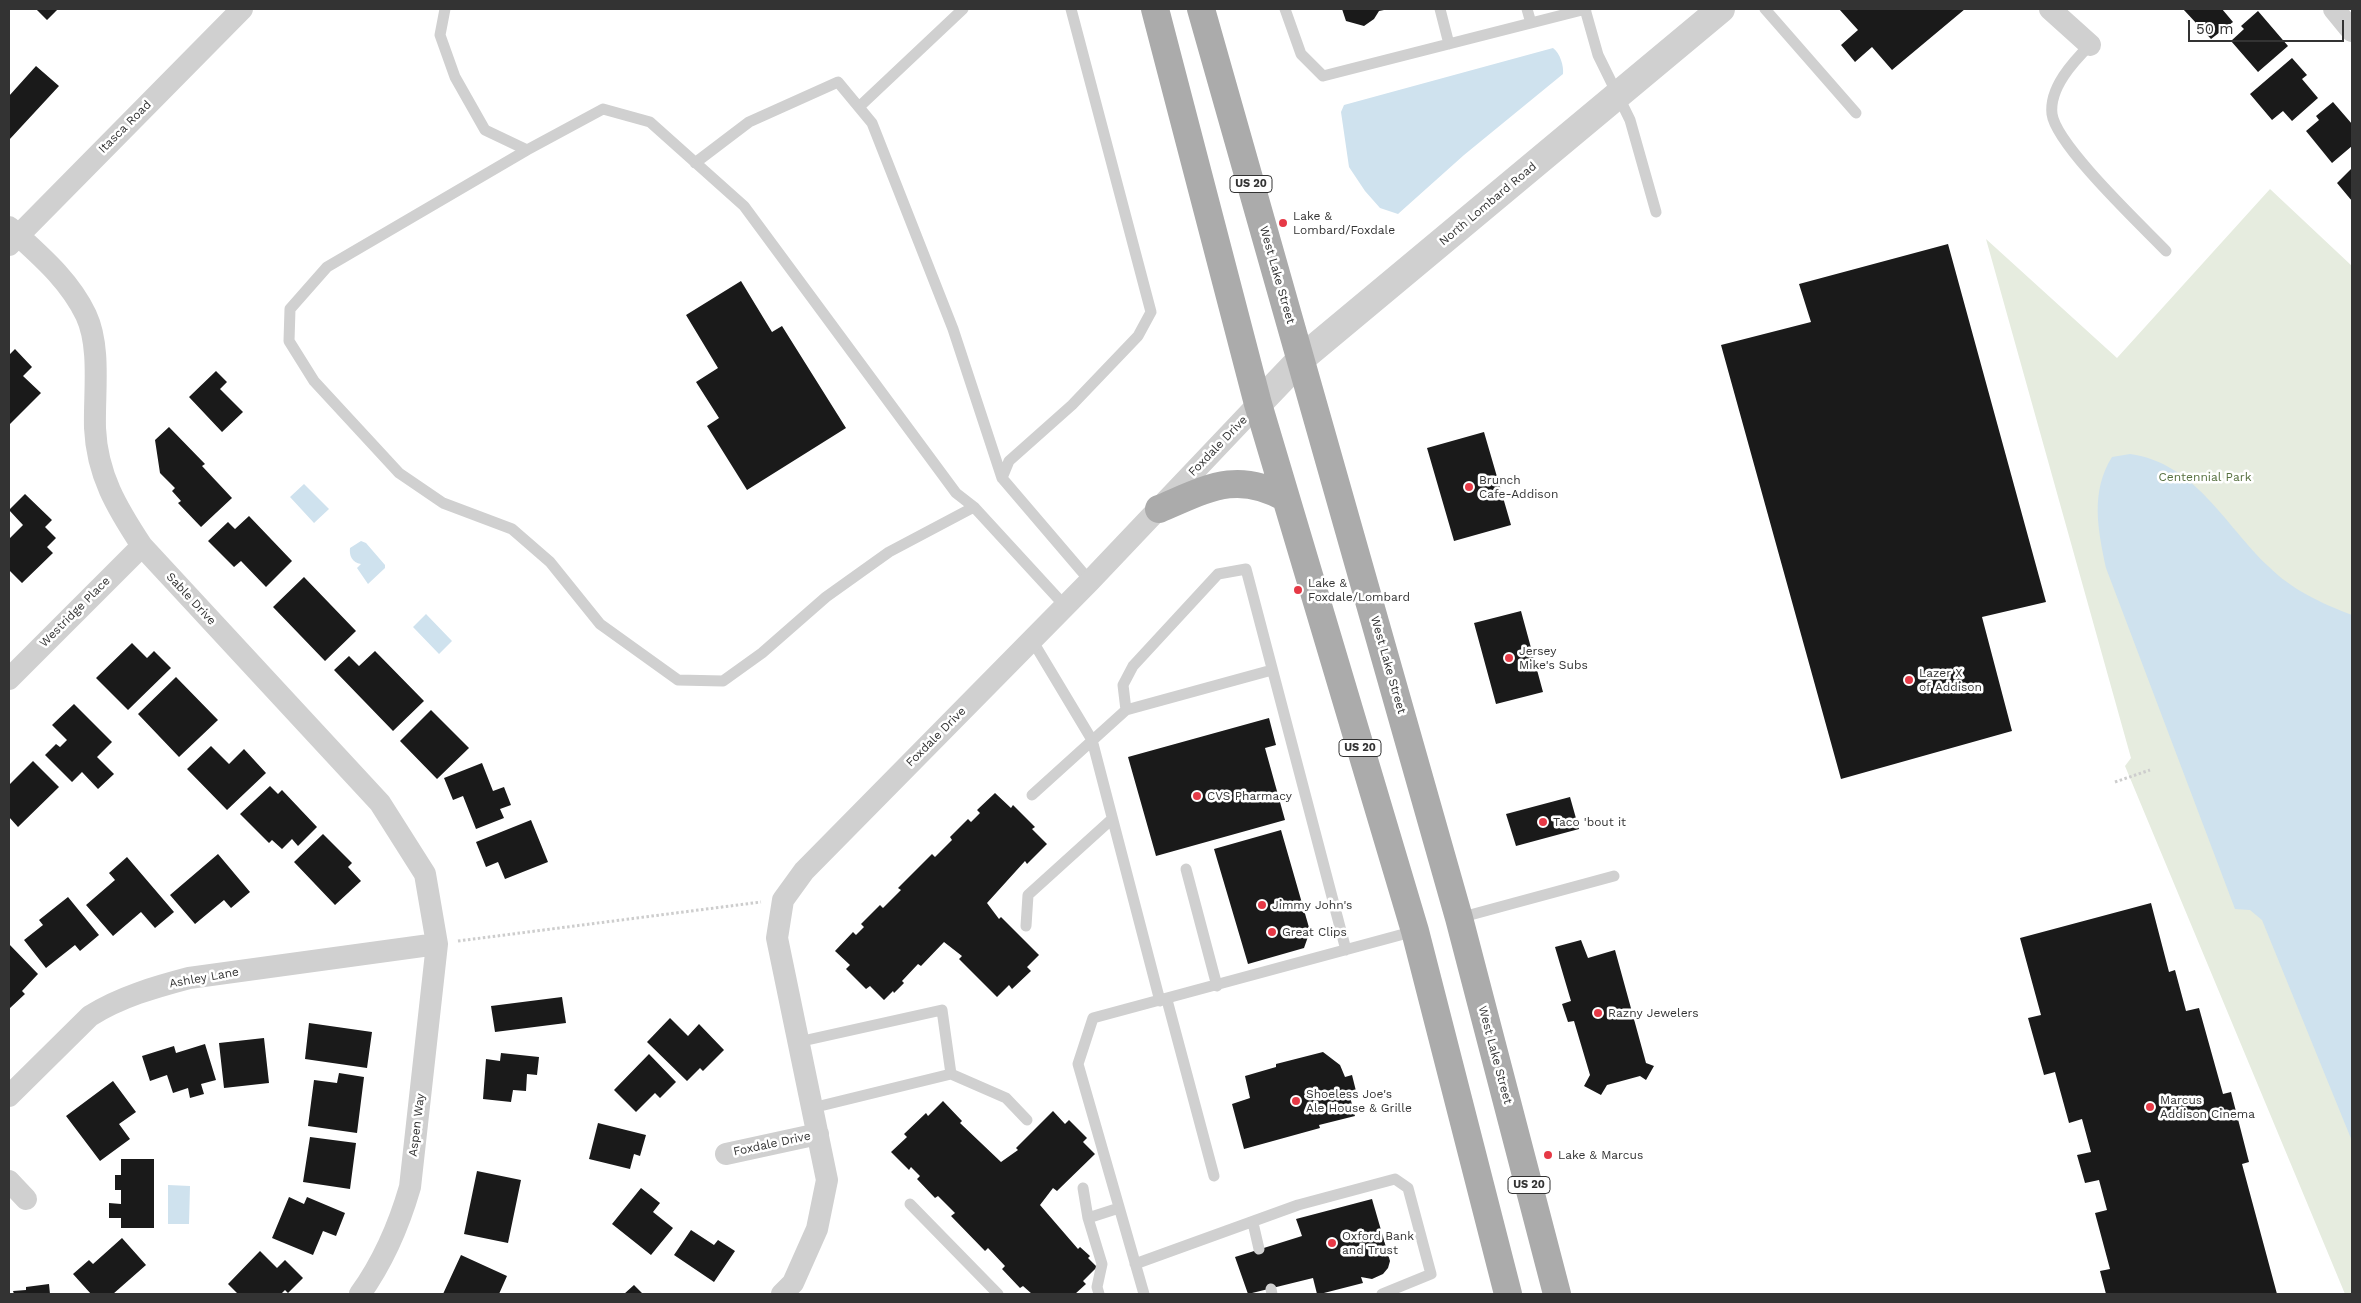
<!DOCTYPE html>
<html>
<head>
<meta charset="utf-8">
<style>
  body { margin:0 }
  #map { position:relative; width:2361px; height:1303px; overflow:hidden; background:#fff; font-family:"Work Sans",sans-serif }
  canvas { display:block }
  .frame { position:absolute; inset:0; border:10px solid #333; pointer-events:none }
  .scale { position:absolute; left:2188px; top:20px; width:156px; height:22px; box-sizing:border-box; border:2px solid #333; border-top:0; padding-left:6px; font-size:15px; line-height:18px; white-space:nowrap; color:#333; -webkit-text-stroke:4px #fff; paint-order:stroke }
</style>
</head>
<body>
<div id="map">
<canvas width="2361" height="1303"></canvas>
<div class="frame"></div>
<div class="scale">50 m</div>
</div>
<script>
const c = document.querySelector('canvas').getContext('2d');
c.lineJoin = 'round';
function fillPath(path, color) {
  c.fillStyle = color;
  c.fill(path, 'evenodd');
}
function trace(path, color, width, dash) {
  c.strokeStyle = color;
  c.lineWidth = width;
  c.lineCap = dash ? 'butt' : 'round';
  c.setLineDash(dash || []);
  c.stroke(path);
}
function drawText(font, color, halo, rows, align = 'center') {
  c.font = font + ' "Work Sans",sans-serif';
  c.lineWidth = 5;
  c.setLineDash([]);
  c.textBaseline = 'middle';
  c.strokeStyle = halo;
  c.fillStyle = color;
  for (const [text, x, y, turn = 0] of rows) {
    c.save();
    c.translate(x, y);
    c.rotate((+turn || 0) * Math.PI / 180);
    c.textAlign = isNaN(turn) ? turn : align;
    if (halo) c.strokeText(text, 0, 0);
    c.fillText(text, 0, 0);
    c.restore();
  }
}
fillPath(new Path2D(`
  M2270,189L2352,266V1294H2345L2125,766L2131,758L1986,239L2117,358Z`), '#e6ecdf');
fillPath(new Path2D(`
  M1553,48C1560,53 1564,66 1563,74L1464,155L1398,214L1380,208L1365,191L1349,167L1341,112L1344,105Z
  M2130,454C2195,463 2224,524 2268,566C2292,590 2321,603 2352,615V1141L2262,920L2250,910L2235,909L2106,568C2098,530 2090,492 2112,457Z
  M304,484L329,509L314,523L290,497Z
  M361,541L366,543L385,565V568L368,584L357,568L361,564C352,563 349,555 350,548Z
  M426,614L452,641L439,654L413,627Z
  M168,1185L190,1186L189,1224H168Z`), '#cfe2ee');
fillPath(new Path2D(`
  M36,9H58L47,20Z
  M1342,9H1384V10L1379,11L1374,19L1364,26L1346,21Z
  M1839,9H1965L1892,70L1872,47L1855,62L1841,45L1858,30Z
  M2183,9H2222L2233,22L2211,39Z
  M2258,11L2288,46L2258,72L2231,41L2244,29L2241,26Z
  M2292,58L2307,75L2302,79L2318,98L2292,121L2283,111L2272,120L2250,94Z
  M36,66L59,86L9,140V96Z
  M2333,102L2352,124V146L2332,163L2306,131L2319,120L2316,116Z
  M2352,168V201L2337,183Z
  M1948,244L2046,602L1982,617L2012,731L1841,779L1721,345L1811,322L1799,284Z
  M741,281L772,332L782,326L846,428L747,490L707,426L719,418L696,382L718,368L686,315Z
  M15,349L32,367L23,376L41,393L10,424L9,355Z
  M216,371L227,382L220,389L243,412L222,432L189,397Z
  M169,427L205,464L202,466L232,498L201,527L178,503L181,501L172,491L175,488L160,473L155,440Z
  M1484,432L1511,525L1454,541L1427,448Z
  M25,494L52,520L45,527L56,538L47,547L53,553L22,583L9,570V539L23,525L9,510Z
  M249,516L292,561L266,587L241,561L234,567L208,541L228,522L235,529Z
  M304,577L356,631L325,661L273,607Z
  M1521,611L1543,692L1496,704L1474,623Z
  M132,643L147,658L154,651L171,668L128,710L96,678Z
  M375,651L424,701L393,731L334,670L349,656L359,666Z
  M176,677L218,720L179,757L138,714Z
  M74,704L112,742L97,757L114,774L98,789L82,772L72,782L45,755L56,744L60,747L67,740L52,725Z
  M431,710L469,748L437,779L400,741Z
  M1269,718L1276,745L1265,748L1285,820L1156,856L1128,757Z
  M211,746L229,764L244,749L266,773L227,810L187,769Z
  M33,761L59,787L18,827L9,817V785Z
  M482,763L493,791L504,787L511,805L500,809L504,818L476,829L463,796L453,800L444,778Z
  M270,786L278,794L282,790L317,827L298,846L292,839L282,849L272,840L269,843L240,814Z
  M995,793L1011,808L1013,805L1035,827L1032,829L1047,844L1027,864L1025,861L987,903L999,919L1001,917L1039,955L1027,967L1031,971L1012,989L1009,985L997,997L959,959L962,956L944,942L921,966L918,964L902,981L904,983L894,993L893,991L884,1000L870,986L866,989L846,969L850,965L835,951L853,932L856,935L864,927L861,924L880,905L883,908L901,890L898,888L932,854L935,857L952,840L950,837L968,819L971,822L980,813L977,810Z
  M1570,797L1579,829L1516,846L1506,814Z
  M531,820L548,862L505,879L498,862L486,867L476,842Z
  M1281,830L1310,931L1304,948L1248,964L1214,849Z
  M323,834L352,863L348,867L361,881L335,905L294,862Z
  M218,854L250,892L231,908L224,900L195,924L170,895Z
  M127,857L174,912L155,928L141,912L113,936L86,905L115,880L109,873Z
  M68,897L99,935L80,951L75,945L46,968L24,940L43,925L39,920Z
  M2151,903L2169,972L2175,970L2186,1011L2199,1008L2223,1094L2231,1092L2249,1162L2242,1164L2277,1294H2106L2100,1271L2110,1269L2095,1213L2107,1210L2099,1180L2085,1183L2077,1155L2091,1152L2082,1119L2069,1123L2055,1072L2044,1075L2028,1018L2041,1015L2020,938Z
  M1581,940L1588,958L1615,950L1646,1063L1654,1066L1646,1080L1640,1076L1607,1085L1601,1095L1584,1086L1590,1075L1574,1021L1568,1022L1562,1004L1571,1001L1555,947Z
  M9,944L38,974L22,991L25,994L10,1008Z
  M562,997L566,1023L495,1032L491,1006Z
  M670,1018L688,1036L699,1024L724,1050L703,1071L700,1068L687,1081L647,1042Z
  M309,1023L372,1032L367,1068L305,1059Z
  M264,1038L269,1083L224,1088L219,1043Z
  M205,1044L216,1080L201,1084L204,1094L190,1098L188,1088L173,1093L167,1075L150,1081L142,1056L174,1046L176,1053Z
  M1323,1052L1340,1065L1345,1077L1352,1075L1356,1091L1349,1093L1355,1116L1319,1125L1320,1128L1244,1149L1232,1104L1250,1098L1245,1076L1276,1067V1064Z
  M501,1053L539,1057L537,1075L527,1074L526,1091L513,1090L511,1102L483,1099L486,1059L500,1061Z
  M649,1054L676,1082L660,1098L655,1093L636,1112L614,1090Z
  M339,1073L364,1077L357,1133L308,1126L314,1080L337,1083Z
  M113,1081L136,1112L119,1124L130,1139L100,1161L66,1116Z
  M943,1101L962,1121L960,1123L1001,1162L1018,1150L1016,1148L1053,1111L1065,1124L1069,1120L1087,1138L1083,1142L1095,1154L1057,1191L1053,1188L1040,1205L1078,1249L1080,1247L1090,1256L1088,1258L1097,1267L1083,1281L1086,1284L1075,1294H1032L1023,1286L1020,1288L1002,1269L1005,1266L988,1248L985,1251L951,1216L955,1213L938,1196L935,1198L917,1179L920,1176L911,1167L909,1170L891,1152L907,1137L904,1134L926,1113L928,1116Z
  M598,1123L646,1135L640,1156L634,1154L630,1169L589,1159Z
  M310,1137L356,1143L350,1189L303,1182Z
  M121,1159H154V1228H121V1218H109V1203L121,1204V1190H115V1175H121Z
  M477,1171L521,1180L508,1243L464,1234Z
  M641,1188L660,1203L653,1212L673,1228L651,1255L612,1224Z
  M289,1197L304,1204L307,1197L345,1213L336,1236L323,1231L313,1255L272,1238Z
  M1372,1199L1390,1261L1388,1268L1383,1274L1372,1279L1361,1277L1363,1283L1320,1294H1317L1313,1278L1248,1294L1235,1257L1302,1236L1296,1219Z
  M691,1230L714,1245L718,1240L735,1251L714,1282L674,1255Z
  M122,1238L146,1265L113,1294H91L73,1274L89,1260L93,1264Z
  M260,1251L277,1268L285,1260L303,1278L288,1293L285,1290L281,1294H238L228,1284Z
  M461,1255L507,1276L499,1294H443Z
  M49,1284L50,1294H14L13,1291L26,1290V1287Z
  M634,1285L643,1294H624Z`), '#1a1a1a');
trace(new Path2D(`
  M2115,782L2150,770
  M458,941L761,902`), '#cdcdcd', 3, [2.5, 2.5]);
trace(new Path2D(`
  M445,9L440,35L455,77L485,130L527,150L603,109L650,122L744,206L956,493L974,507L1065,606
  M1071,9L1151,312L1138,336L1072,405L1009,461L1002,478L1090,581
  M1285,9L1301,54L1323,76L1586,9
  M1440,9L1449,44
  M1527,9L1531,23
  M1585,9L1598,55L1630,120L1656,212
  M1765,9L1856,113
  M2090,45C2073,62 2049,88 2052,114C2056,145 2141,225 2166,251
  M859,107L963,9
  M527,150L327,267L290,309L289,341L314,381L399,473L443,503L512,529L550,562L600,624L678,680L723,681L762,653L826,597L889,552L974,507
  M695,163L749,122L838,82L872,123L953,329L1002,478
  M1032,640L1092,740L1160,1001
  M1126,710L1272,670
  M1032,795L1126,710L1123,685L1133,666L1218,574L1246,569L1346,950
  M1186,869L1217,986
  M1459,918L1614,876
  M1026,926L1028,895L1112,819
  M1167,1000L1214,1176
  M798,1042L942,1010L951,1074
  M812,1108L951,1074L1006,1098L1027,1120
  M1083,1188L1088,1218L1102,1264L1097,1287L1099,1294
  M910,1204L998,1294
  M1088,1218L1119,1208
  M1253,1223L1259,1249
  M1135,1264L1298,1205L1395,1179L1408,1188L1431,1274L1382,1294
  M1271,1289L1272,1294
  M1144,1294L1078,1064L1093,1018L1415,931`), '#d0d0d0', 11);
trace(new Path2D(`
  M2050,9L2090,45
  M2334,9L2352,31
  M9,227C38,254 68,278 86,315C101,347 94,393 95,428C97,475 117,508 142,546L380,803L425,874L437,944L410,1187C399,1225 383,1262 360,1294
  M9,245L242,9
  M9,679L142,546
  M9,1096L90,1016C120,997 155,987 189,978L437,944
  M726,1154L818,1134
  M9,1181L26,1199
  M782,1294L793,1283L817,1229L827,1180L777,938L783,900L804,871L1090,581L1258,404`), '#d0d0d0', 22);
trace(new Path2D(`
  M1258,404L1301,359L1721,9`), '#d0d0d0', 28);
trace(new Path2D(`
  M1155,9L1258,404L1415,931L1508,1294
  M1201,9L1459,918L1557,1294
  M1159,509C1207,489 1236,470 1286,498`), '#ababab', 28);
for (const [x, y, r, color] of [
  [1283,223,5,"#e63946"],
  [1469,487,5,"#e63946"],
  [1298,590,5,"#e63946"],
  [1509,658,5,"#e63946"],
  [1909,680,5,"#e63946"],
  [1197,796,5,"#e63946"],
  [1543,822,5,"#e63946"],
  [1262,905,5,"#e63946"],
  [1272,932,5,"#e63946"],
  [1598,1013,5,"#e63946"],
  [1296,1101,5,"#e63946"],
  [2150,1107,5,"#e63946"],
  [1548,1155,5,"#e63946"],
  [1332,1243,5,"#e63946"]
]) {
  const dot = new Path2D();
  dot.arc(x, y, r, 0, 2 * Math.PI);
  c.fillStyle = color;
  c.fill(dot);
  trace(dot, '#fff', 2);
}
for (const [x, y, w] of [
  [1251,184,42],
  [1360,748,42],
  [1529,1185,42]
]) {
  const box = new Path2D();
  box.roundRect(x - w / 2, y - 8.5, w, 17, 4);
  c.fillStyle = '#fff';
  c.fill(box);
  trace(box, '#333', 1);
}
drawText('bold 11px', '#333', null, [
  ["US 20",1251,184],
  ["US 20",1360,748],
  ["US 20",1529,1185]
]);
drawText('12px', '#333', '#fff', [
  ["Itasca Road",125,127,-45],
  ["North Lombard Road",1488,204,-40],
  ["West Lake Street",1277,275,74],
  ["Foxdale Drive",1218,446,-46],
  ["Sable Drive",191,599,47],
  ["Westridge Place",75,612,-45],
  ["West Lake Street",1388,665,74],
  ["Foxdale Drive",936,737,-45],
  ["Ashley Lane",204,978,-10],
  ["West Lake Street",1495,1055,75],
  ["Aspen Way",417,1125,-83],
  ["Foxdale Drive",772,1144,-12]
]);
drawText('12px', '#333', '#fff', [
  ["Lake &",1293,216],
  ["Lombard/Foxdale",1293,230],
  ["Brunch",1479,480],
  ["Cafe-Addison",1479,494],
  ["Lake &",1308,583],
  ["Foxdale/Lombard",1308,597],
  ["Jersey",1519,651],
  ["Mike's Subs",1519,665],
  ["Lazer X",1919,673],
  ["of Addison",1919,687],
  ["CVS Pharmacy",1207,796],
  ["Taco 'bout it",1553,822],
  ["Jimmy John's",1272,905],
  ["Great Clips",1282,932],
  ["Razny Jewelers",1608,1013],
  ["Shoeless Joe's",1306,1094],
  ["Ale House & Grille",1306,1108],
  ["Marcus",2160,1100],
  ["Addison Cinema",2160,1114],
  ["Lake & Marcus",1558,1155],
  ["Oxford Bank",1342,1236],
  ["and Trust",1342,1250]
], 'left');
drawText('12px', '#56703f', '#fff', [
  ["Centennial Park",2205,477]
]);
</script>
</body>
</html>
